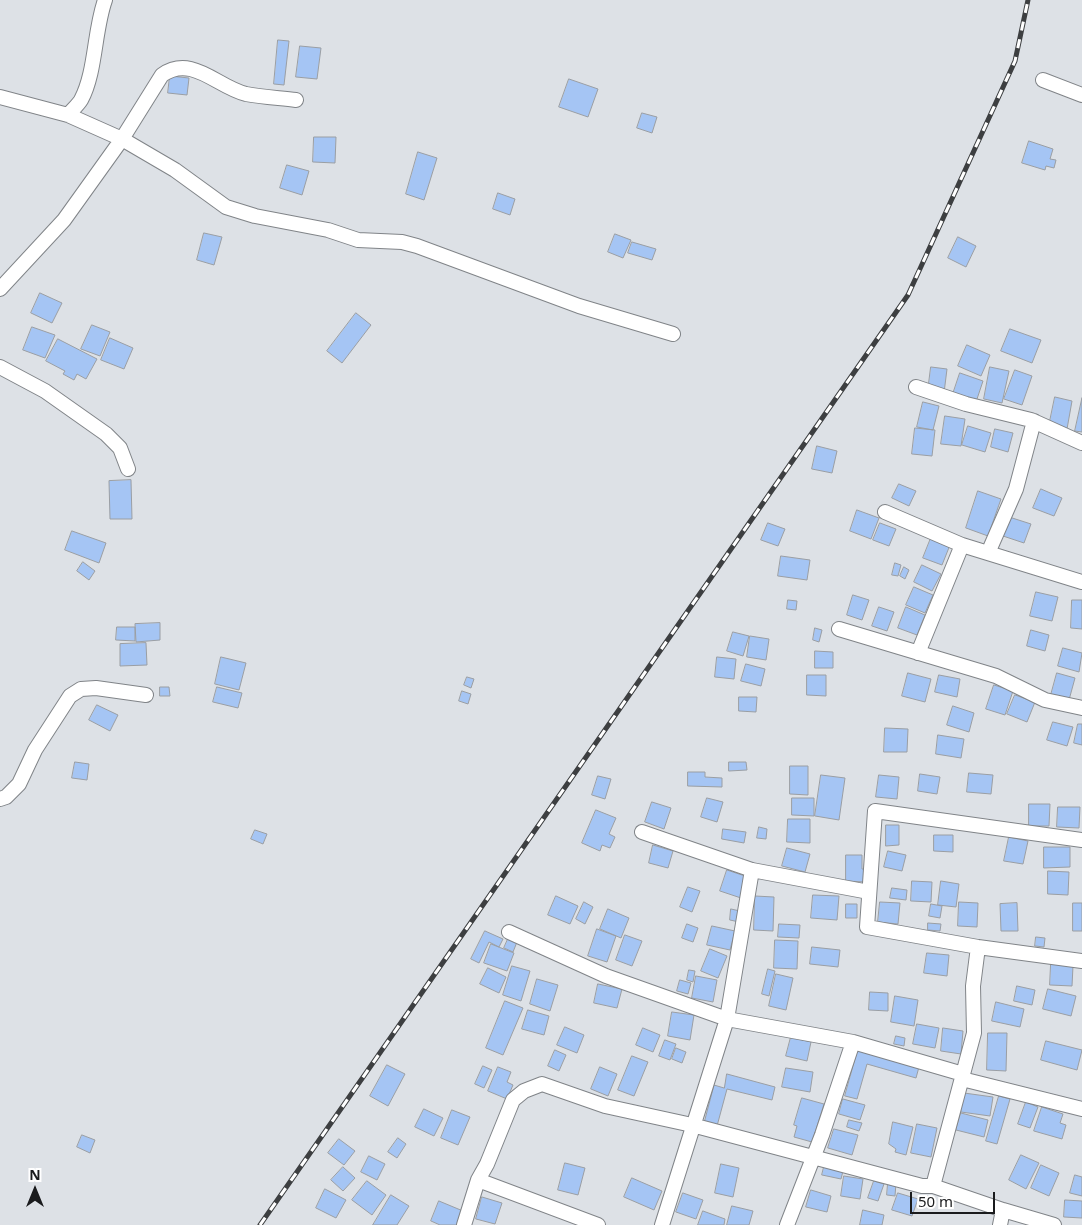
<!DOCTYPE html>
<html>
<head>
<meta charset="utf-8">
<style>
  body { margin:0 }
  #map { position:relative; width:1082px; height:1225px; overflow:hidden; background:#dde1e6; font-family:"Noto Sans",sans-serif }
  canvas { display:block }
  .north { position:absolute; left:10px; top:1165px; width:50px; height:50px; -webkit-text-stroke:4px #fff; paint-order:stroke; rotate:0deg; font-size:14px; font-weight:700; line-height:20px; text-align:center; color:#1a1b1d }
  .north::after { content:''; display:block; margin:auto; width:18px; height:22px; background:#1a1b1d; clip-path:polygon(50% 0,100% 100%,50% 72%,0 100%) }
  .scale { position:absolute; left:910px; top:1192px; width:85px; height:22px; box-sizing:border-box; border:2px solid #1a1b1d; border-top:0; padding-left:6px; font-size:15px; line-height:18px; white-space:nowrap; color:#1a1b1d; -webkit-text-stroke:4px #fff; paint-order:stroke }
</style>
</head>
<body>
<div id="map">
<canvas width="1082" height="1225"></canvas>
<div class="north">N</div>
<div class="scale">50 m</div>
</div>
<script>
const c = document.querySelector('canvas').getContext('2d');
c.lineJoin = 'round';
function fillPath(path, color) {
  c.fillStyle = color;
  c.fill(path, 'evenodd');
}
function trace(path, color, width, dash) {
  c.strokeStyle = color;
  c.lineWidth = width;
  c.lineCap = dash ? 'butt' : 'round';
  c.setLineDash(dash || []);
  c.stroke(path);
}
const building = new Path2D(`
  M278,40L289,41L284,85L274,84Z
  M300,46L321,48L317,79L296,77Z
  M170,76L189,78L187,95L168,93Z
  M569,79L598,89L588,117L559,107Z
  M642,113L657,117L652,133L637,128Z
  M314,137H336L335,163L313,162Z
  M1029,141L1053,149L1050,159L1056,160L1054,168L1046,166L1045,170L1022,163Z
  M418,152L437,158L424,200L406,194Z
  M287,165L309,171L302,195L280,188Z
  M498,193L515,199L510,215L493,209Z
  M204,233L222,237L214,265L197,260Z
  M615,234L631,240L623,258L608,252Z
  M958,237L976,246L966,267L948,258Z
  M632,242L656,249L652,260L628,253Z
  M40,293L62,303L52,323L31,313Z
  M356,313L371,325L342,363L327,351Z
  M92,325L110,332L100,356L81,349Z
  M32,327L55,335L45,358L23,350Z
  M1010,329L1041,340L1032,363L1001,351Z
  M110,338L133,348L124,369L101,360Z
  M58,339L97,359L86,379L77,374L74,380L63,374L65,371L46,361Z
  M967,345L990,355L981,376L958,366Z
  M931,367L947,369L944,393L928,391Z
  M990,367L1009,371L1002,403L984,399Z
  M1015,370L1032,376L1022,405L1004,399Z
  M960,373L983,381L976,402L953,394Z
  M1055,397L1072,401L1067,429L1049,426Z
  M1082,398V432L1075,431Z
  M923,402L939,406L933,430L917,427Z
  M945,416L965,419L961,446L941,444Z
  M968,426L991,433L985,452L962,445Z
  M915,428L935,430L932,456L912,454Z
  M995,429L1013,433L1008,452L991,447Z
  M817,446L837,451L832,473L812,469Z
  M131,480L132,519H110L109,481Z
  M899,484L916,491L909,506L892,498Z
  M1041,489L1062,498L1054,516L1033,508Z
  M978,491L1001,499L988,536L966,528Z
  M857,510L879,518L871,539L850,531Z
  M1006,516L1031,524L1024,543L1000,535Z
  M768,523L785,529L778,546L761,540Z
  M880,523L896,529L889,546L873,540Z
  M72,531L106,543L99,563L65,550Z
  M931,538L950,545L942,565L923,558Z
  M781,556L810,560L807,580L778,576Z
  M83,562L95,571L89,580L77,571Z
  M895,563L901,565L898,576L892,575Z
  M922,565L941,574L932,591L914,582Z
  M904,567L909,570L905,579L900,576Z
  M914,587L933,595L925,613L906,605Z
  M1036,592L1058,597L1052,621L1030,616Z
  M853,595L869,600L862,620L847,615Z
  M788,600L797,601L796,610L787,609Z
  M1072,600H1082V629L1071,628Z
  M879,607L894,612L887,631L872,626Z
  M906,607L925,615L917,635L898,628Z
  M160,623V640L136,642L135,624Z
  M117,627H135V641L116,640Z
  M815,628L822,630L819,642L813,640Z
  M1031,630L1049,635L1045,651L1027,646Z
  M733,632L749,636L743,656L727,651Z
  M750,636L769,639L766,660L747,657Z
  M146,643L147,665L120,666V644Z
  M1063,648L1082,653L1079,672L1058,666Z
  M815,651L833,652V668H815Z
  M221,657L246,663L239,690L215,684Z
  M717,657L736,659L734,679L715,677Z
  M746,664L765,669L761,686L741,681Z
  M908,673L931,679L925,702L902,696Z
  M1057,673L1075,678L1069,700L1051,695Z
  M807,675H826V696L807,695Z
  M939,675L960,679L957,697L935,692Z
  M467,677L474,679L471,688L464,685Z
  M994,685L1013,691L1005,715L986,709Z
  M160,687H169L170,696H160Z
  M217,687L242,693L238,708L213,702Z
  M462,691L471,694L468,704L459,701Z
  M1015,695L1035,702L1027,722L1007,714Z
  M739,697H757L756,712L739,711Z
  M97,705L118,715L110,731L89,720Z
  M953,706L974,713L969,732L947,725Z
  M1053,722L1073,727L1067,746L1047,740Z
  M1078,724H1082V745L1074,743Z
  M885,728L908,729L907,752H884Z
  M938,735L964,739L961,758L936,754Z
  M75,762L89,764L87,780L72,778Z
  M729,762H746L747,770L729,771Z
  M790,766H808V795L790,794Z
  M688,772H705V777L722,778V787L688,786Z
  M969,773L993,775L991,794L967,792Z
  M920,774L940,777L937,794L918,791Z
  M821,775L845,778L839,820L815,816Z
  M879,775L899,777L897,799L876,797Z
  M598,776L611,779L605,799L592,795Z
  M707,798L723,802L717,822L701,817Z
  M792,798H814V816L792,815Z
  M652,802L671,808L664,829L645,822Z
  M1029,804H1050L1049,826H1029Z
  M1058,807H1080L1079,828L1057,827Z
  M596,810L616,818L609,834L615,837L610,848L602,845L600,851L582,843Z
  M788,819H810V843L787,842Z
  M886,825H899V845L886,846Z
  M759,827L767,829L766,839L757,838Z
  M723,829L746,832L744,843L722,839Z
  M255,830L267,834L263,844L251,839Z
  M934,835H953V852L934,851Z
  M1009,837L1028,841L1023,864L1004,861Z
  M653,845L673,851L668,868L649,863Z
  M1044,847H1070V867L1044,868Z
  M787,848L810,854L805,872L782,866Z
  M888,851L906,855L902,871L884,867Z
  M846,855H862V869H867L866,882L846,881Z
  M727,870L748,877L741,898L720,891Z
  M1048,871L1069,872L1068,895L1048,894Z
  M912,881L932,882L931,902L911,901Z
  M941,881L959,884L956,907L938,905Z
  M688,887L700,891L692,912L680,907Z
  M892,888L907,890L906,900L890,898Z
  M813,895L839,896L837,920L811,918Z
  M556,896L578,906L570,924L548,915Z
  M755,896L774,897L773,931L754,930Z
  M584,902L593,907L585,924L576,919Z
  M880,902L900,903L898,924L878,922Z
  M959,902L978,903L977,927L958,926Z
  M1017,903L1018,931H1001L1000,904Z
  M1073,903H1082V931H1073Z
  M846,904H857V918H846Z
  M931,904L942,906L940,918L929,916Z
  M608,909L629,918L621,938L600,929Z
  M731,909L740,911L739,922L730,920Z
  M928,923L941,924L940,931L928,930Z
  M687,924L698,928L693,942L682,938Z
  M779,924L800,925L799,938L778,937Z
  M712,926L735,931L730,950L707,945Z
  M597,929L616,936L607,962L588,956Z
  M485,931L503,939L499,947L489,942L479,963L471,959Z
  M625,935L642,941L632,966L616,960Z
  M1036,937L1045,938L1044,947L1035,946Z
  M508,939L517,942L513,952L504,948Z
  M775,940L798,941L797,969L774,968Z
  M491,944L514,953L507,971L484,963Z
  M812,947L840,950L838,967L810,964Z
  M710,949L727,956L718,978L701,971Z
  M927,953L949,955L947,976L924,973Z
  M1051,964L1073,966L1072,986L1050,985Z
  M512,966L530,971L521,1001L503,995Z
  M488,968L506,977L499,993L480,984Z
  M768,969L775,971L769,996L762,994Z
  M689,970L695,971L693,982L687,980Z
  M776,974L793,978L786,1010L769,1006Z
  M696,976L717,980L713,1002L692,998Z
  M537,979L558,985L550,1011L530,1004Z
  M680,980L691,983L688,994L677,991Z
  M598,984L622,989L617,1008L594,1003Z
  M1017,986L1035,990L1032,1005L1014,1001Z
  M1048,989L1076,996L1071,1016L1043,1009Z
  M870,992L888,993V1011L869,1010Z
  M895,996L918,1000L914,1026L891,1022Z
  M505,1001L523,1008L503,1055L486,1048Z
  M996,1002L1024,1009L1020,1027L992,1021Z
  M528,1010L549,1016L544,1035L522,1029Z
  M672,1012L694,1015L690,1040L668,1036Z
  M917,1024L939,1028L935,1048L913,1044Z
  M565,1027L584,1035L577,1053L557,1045Z
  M643,1028L660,1035L653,1052L636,1045Z
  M943,1028L963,1031L961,1054L941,1051Z
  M988,1033H1007L1006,1071L987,1070Z
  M896,1036L905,1038L904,1046L894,1044Z
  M791,1037L811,1042L807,1061L786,1056Z
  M665,1040L676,1044L670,1060L659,1056Z
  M1046,1041L1082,1050L1077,1070L1041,1060Z
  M676,1048L686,1052L682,1063L672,1059Z
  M555,1050L566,1055L559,1071L548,1066Z
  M858,1050L919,1067L916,1078L867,1064L857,1099L845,1096Z
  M632,1056L648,1062L634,1096L618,1090Z
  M387,1065L405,1074L388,1106L370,1096Z
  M483,1066L492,1070L484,1088L475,1084Z
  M498,1067L511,1072L507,1082L513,1085L507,1099L488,1091Z
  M600,1067L617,1074L608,1096L591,1089Z
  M786,1068L813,1072L810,1092L782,1087Z
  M727,1074L775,1087L772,1100L727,1089L717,1126L704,1123L714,1085L724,1088Z
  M964,1093L993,1097L990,1116L961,1112Z
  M999,1096L1010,1099L997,1144L986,1141Z
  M802,1098L824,1104L812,1142L794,1137L797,1126L794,1125Z
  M843,1099L865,1105L860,1120L839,1114Z
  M1026,1102L1038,1107L1030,1128L1018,1124Z
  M1042,1107L1063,1114L1060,1123L1066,1125L1062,1139L1034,1131Z
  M424,1109L443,1118L434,1136L415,1127Z
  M452,1110L470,1117L458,1145L441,1138Z
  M961,1113L988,1120L984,1137L956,1130Z
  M849,1120L862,1123L859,1131L847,1127Z
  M893,1122L913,1127L906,1155L895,1152L896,1149L889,1144Z
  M917,1124L937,1128L931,1157L911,1153Z
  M834,1129L858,1135L852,1155L828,1148Z
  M82,1135L95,1140L90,1153L77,1147Z
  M398,1138L406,1144L397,1158L388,1152Z
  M339,1139L355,1151L344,1165L328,1153Z
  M1021,1155L1039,1163L1026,1189L1009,1180Z
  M369,1156L385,1164L377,1180L361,1172Z
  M565,1163L585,1168L578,1195L558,1190Z
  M721,1164L739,1168L733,1197L715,1193Z
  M1041,1165L1059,1173L1049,1196L1031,1188Z
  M343,1167L355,1178L343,1191L331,1180Z
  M824,1167L843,1171L841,1179L822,1175Z
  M1075,1175L1082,1177V1196L1070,1193Z
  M844,1176L863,1179L860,1199L841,1196Z
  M632,1178L662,1191L654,1210L624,1197Z
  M367,1181L386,1195L372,1215L352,1200Z
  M874,1181L884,1184L878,1201L868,1198Z
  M888,1183H896L895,1196L887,1195Z
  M325,1189L346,1200L336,1218L316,1208Z
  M811,1190L831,1196L827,1212L806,1207Z
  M683,1193L703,1200L696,1219L676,1212Z
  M898,1193L918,1199L912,1216L892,1210Z
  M391,1195L409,1206L397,1225H373Z
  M482,1197L502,1203L495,1224L476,1219Z
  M1065,1200L1082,1201V1218L1064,1217Z
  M439,1201L463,1211L458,1225H440L431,1221Z
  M732,1206L753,1211L749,1225H727Z
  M863,1210L884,1215L882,1225H860Z
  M703,1211L725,1219L724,1225H698Z`);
fillPath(building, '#a5c5f4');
trace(building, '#9a9ea3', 1);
const minor = new Path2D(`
  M1043,80L1082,95
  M0,97L68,115L122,139L175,170L226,207L255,216L328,230L358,240L402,242L417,246L579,306L673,334
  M68,115C72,110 78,105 81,100C96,72 94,31 105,0
  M0,289L64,220L122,139L162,75C192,54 217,87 246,94C262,97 280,98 296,100
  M0,367L45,391L106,434L120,448L128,469
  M916,387L966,404L1031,420L1082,443
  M885,512L962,545L1082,582
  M988,553L1016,489L1034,421
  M839,629L996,676L1045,700L1082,708
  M918,653L962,545
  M0,799L6,797L19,784L35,750L70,696L81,689L96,688L146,695
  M642,832L752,870L869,892
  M1082,840L875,811L867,927L978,947L1082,961
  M752,870L727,1019L853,1042L963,1074
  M509,932L606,976L727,1019L662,1225
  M962,1079L1082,1109
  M478,1180L598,1225
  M933,1186L974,1033L973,986L978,947
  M464,1225L478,1180L487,1164L513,1100L524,1091L542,1084L605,1106L692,1125L922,1186H933L1003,1210L1054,1225
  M787,1225L822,1135L853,1042
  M1000,1225L1003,1210`);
trace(minor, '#808488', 16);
trace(minor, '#fff', 14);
const rail = new Path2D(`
  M260,1225L908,295L1015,61L1028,0`);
trace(rail, '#3d3f41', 5);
trace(rail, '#fff', 3, [9]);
</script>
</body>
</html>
